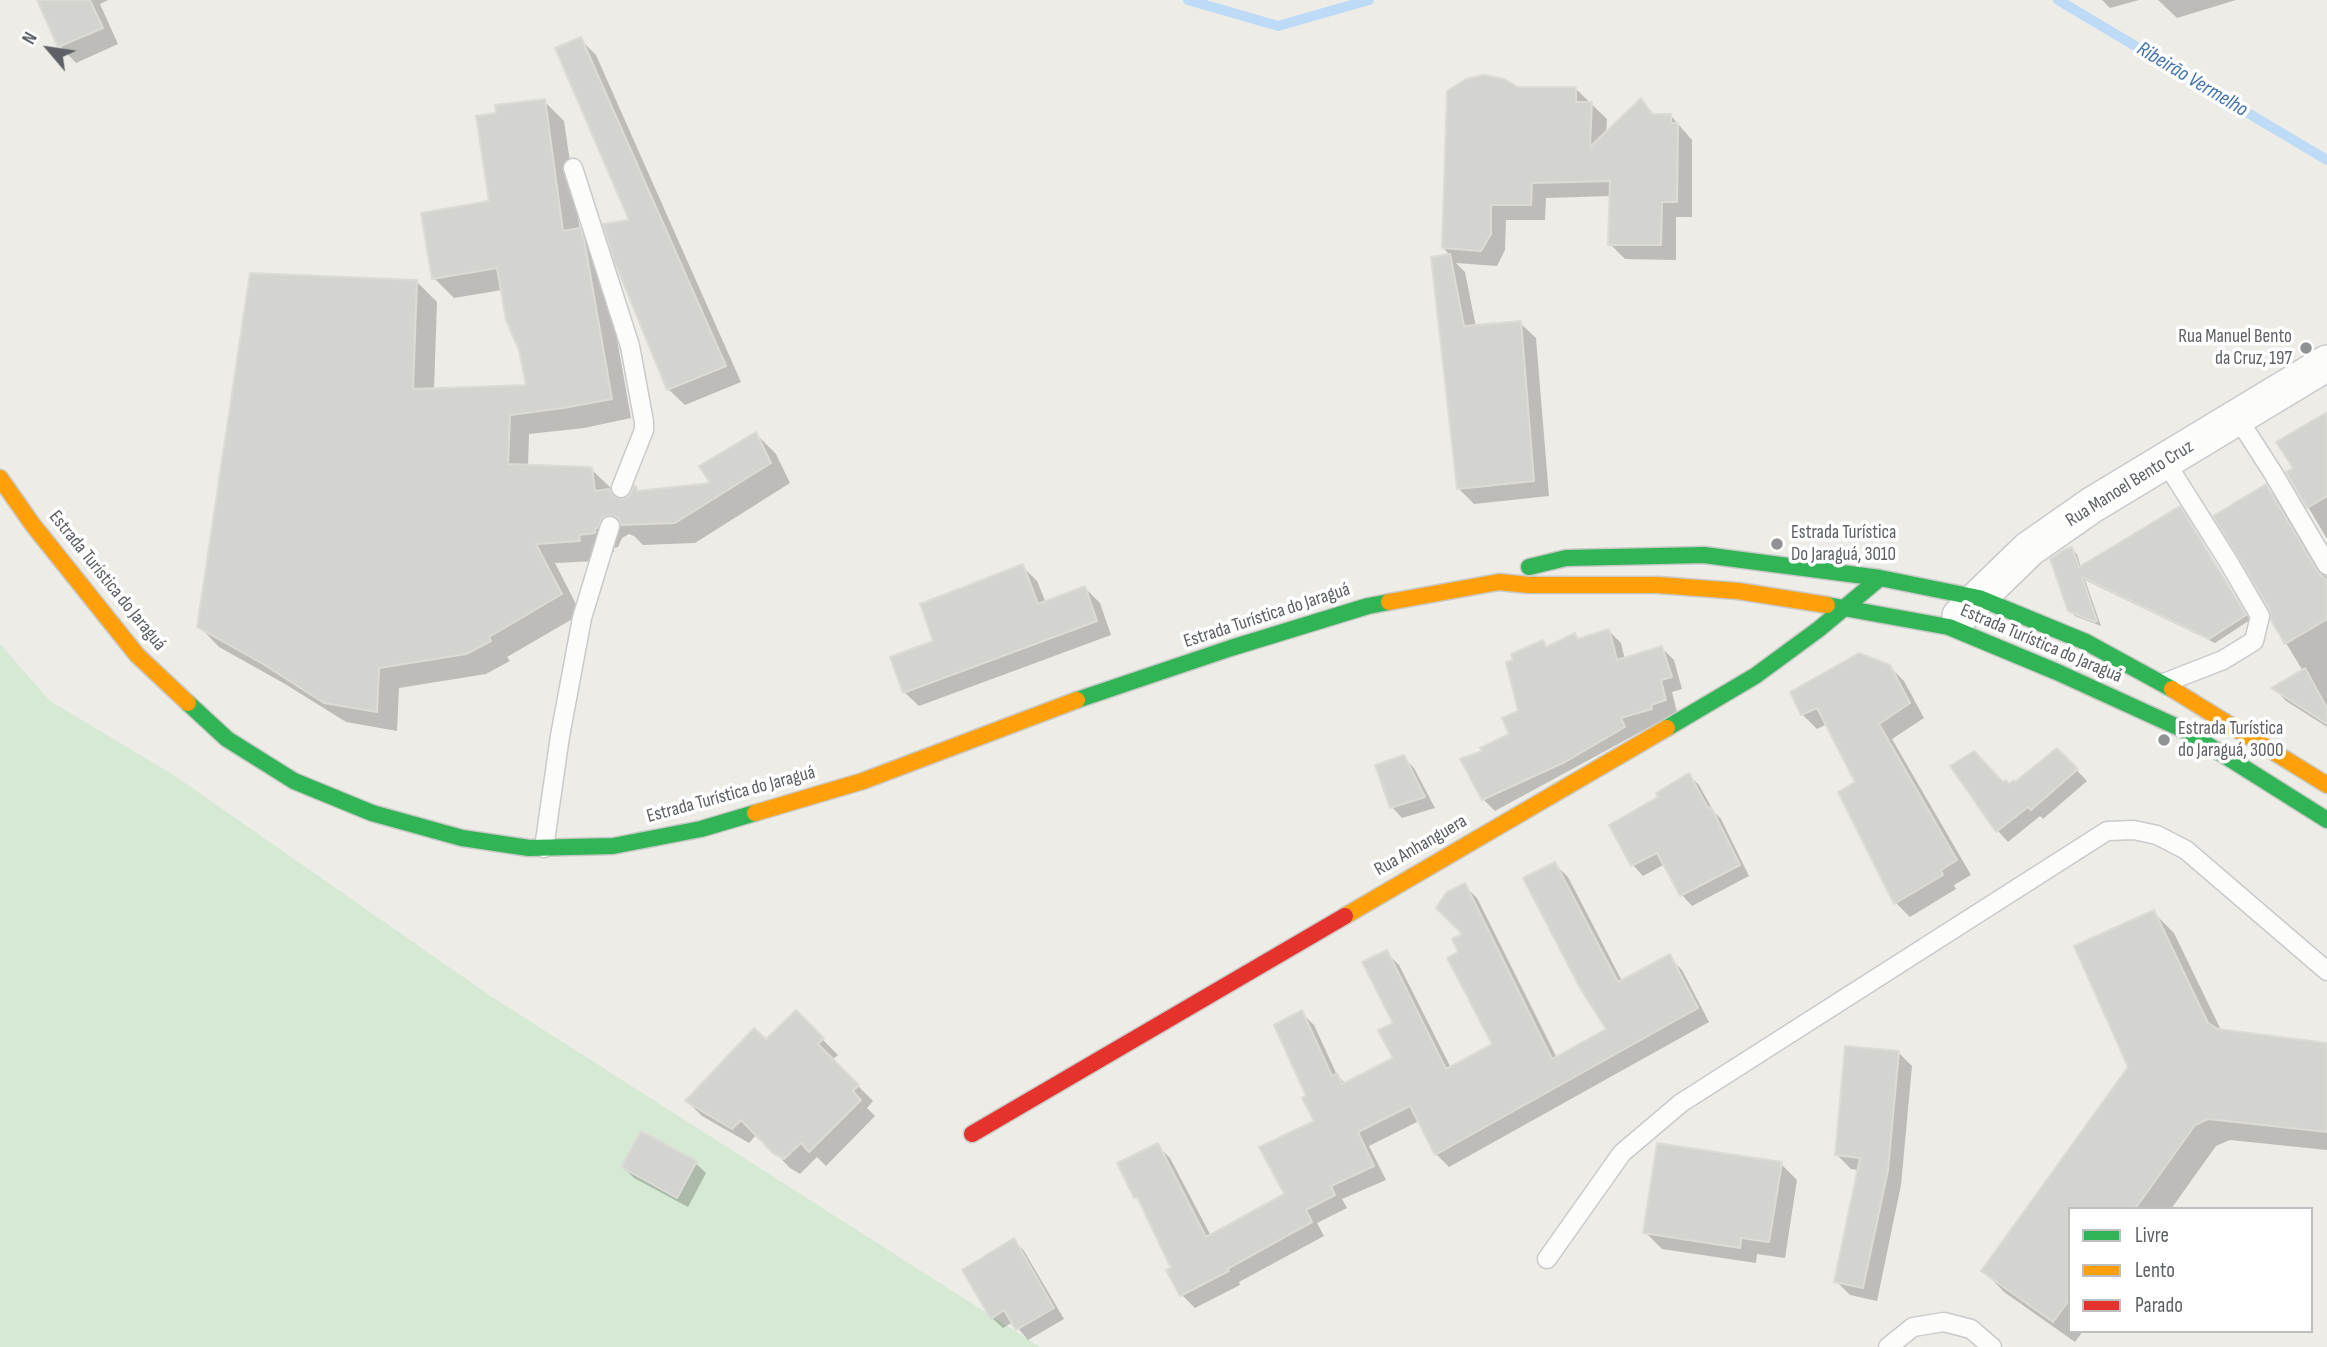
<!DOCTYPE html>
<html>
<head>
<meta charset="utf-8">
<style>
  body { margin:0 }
  #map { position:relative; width:2327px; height:1347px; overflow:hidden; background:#edece7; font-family:"Sofia Sans Condensed",sans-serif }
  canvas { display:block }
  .legend { position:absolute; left:2068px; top:1207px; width:245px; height:126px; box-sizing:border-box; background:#fff; border:2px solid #bebfc1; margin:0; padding:9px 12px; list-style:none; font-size:21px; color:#5d6065 }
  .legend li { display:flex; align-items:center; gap:14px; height:35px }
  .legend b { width:35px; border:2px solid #bebfc1 }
  .north { position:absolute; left:14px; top:14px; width:70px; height:70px; -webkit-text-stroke:5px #fff; paint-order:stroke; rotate:299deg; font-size:19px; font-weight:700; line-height:28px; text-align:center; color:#5d6065 }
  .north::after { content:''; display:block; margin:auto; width:24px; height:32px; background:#5d6065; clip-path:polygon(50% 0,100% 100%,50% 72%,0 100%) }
</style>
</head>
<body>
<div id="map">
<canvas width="2327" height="1347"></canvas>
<ul class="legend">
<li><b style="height:9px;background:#30b455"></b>Livre</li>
<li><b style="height:9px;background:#ff9f0a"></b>Lento</li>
<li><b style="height:9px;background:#e5322d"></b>Parado</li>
</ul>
<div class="north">N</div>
</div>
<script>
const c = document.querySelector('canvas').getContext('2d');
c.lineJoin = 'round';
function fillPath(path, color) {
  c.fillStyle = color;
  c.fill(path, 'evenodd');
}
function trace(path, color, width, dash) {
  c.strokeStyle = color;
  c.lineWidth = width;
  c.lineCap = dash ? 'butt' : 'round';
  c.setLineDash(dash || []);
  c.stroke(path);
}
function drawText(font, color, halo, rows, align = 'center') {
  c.font = font + ' "Sofia Sans Condensed",sans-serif';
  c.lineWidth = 7;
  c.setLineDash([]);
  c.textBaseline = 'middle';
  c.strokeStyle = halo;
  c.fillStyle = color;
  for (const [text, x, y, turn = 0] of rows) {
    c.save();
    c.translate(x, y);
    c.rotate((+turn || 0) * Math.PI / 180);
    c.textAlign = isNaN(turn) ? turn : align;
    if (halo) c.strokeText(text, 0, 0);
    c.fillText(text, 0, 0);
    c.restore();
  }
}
fillPath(new Path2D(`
  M0,644L50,701L175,776L489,995L1040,1347H0Z`), '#d6e9d4');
fillPath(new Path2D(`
  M39,0H108L100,4L118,44L76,63L60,46Z
  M2102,0H2139L2110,8Z
  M2158,0H2236L2177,18Z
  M580,39L596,55L741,382L685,405L668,389L631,222Z
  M1518,89H1576L1607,119L1606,134L1641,101L1656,116H1671L1692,140V217H1676V260L1625,259L1610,244L1611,196L1546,198L1545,220H1506L1505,250L1497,266L1456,263L1465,272L1476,327L1520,323L1536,338L1549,496L1474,504L1458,488L1433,258L1451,256L1443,248Z
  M544,101L564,121L580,230L600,250L603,260L631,418L584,428L529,434L528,466L591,469L612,489V494L622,501L630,498L636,488L640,492L713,484L756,434L776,454L790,483L695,543L643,545L634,536L629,534L622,538L618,547L614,548V552L598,555L599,561L555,563L581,614L507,657L510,661L486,674L399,688L397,731L346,722L285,684L219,647L199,626L417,282L437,302L434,390L528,387L521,349L502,290L454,298L434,278L491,203Z
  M2327,419V539L2288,473L2295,468Z
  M2266,486L2279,499L2327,578V727L2286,701L2274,688L2303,671L2272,620Z
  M2180,508L2250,620L2215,643L2085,580L2101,626L2075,616L2070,610L2072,549L2077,554L2081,568Z
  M1022,566L1037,581L1046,603L1085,588L1100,603L1111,635L919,706L904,692L935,642Z
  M1609,631L1621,643L1625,660L1662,648L1674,660L1682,689L1672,692L1677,712L1495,811L1483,799L1484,752L1511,735L1542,642L1548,648L1575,635L1580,640Z
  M1889,666L1904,681L1924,718L1892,739L1971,875L1954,885L1956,889L1910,917L1896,903L1857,783L1827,724L1817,729L1802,714Z
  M2057,750L2087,781L2043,819L2040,816L2008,842L1998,831L1952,766L2010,785L2015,784Z
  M1403,757L1414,768L1435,808L1402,818L1392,807Z
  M1689,775L1699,785L1714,812L1721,819L1749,876L1692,906L1682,895L1665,864L1643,876L1633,865L1611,825L1660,798Z
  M1555,864L1568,877L1622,981L1669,957L1682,970L1709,1022L1449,1167L1436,1154L1419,1121L1369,1146L1386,1180L1342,1199L1347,1208L1317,1223L1324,1236L1239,1282L1240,1285L1195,1308L1182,1295L1173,1269L1142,1204L1136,1197L1119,1164L1157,1145L1170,1158L1211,1236L1286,1194L1316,1122L1309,1097L1301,1012L1314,1025L1337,1075L1346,1084L1395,1059V1023L1386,952L1399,965L1451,1068L1495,1045L1460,952L1465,935L1464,885L1477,898L1557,1058L1609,1030Z
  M2153,912L2174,933L2222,1032L2327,1045V1150L2230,1140L2216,1146L2171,1209H2070V1331H2083L2075,1342L2004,1292L1983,1270L2130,1067Z
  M796,1013L838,1055L832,1060L873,1101L867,1108L875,1116L826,1166L817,1157L800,1174L790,1168L757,1134L749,1143L702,1116L687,1101L766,1042Z
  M1898,1052L1912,1066L1901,1185L1877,1301L1850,1295L1836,1281L1859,1170L1851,1169L1837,1155Z
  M695,1163L706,1173L688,1207L634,1178L623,1167Z
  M1781,1164L1797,1180L1785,1258L1757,1254L1756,1263L1662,1249L1645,1232Z
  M1014,1240L1024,1251L1064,1319L1028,1340L1013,1322L1003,1328L992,1318Z`), '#0003');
trace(new Path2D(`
  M1188,0L1278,26L1369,0
  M2058,0L2327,160`), '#bddbf6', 10);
const building = new Path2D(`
  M37,0H90L103,28L58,47Z
  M581,37L726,366L667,390L614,260L603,224L629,220L555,48Z
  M1484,75L1504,79L1518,87H1576V102H1592L1590,147L1641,98L1652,114H1671V123H1678L1677,202H1662L1661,245H1608L1610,181L1532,183L1531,205H1491V234L1481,251L1442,248L1447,91L1466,79Z
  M545,99L563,231L580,228L584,239L612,399L563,408L510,415L508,464L592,467L595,491L610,489L613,496L622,499L629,496L634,486H636L637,491L710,483L699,466L756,432L771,463L675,523L621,525L618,518L608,515L602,518L598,528H595V533L579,535L580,541L536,544L562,594L489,637L491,641L466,654L379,668L377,712L324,703L263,664L197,627L250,273L417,280L413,389L526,385L519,350L506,320L497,268L432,279L421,213L489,201L476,116L496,113L495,105Z
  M1450,254L1464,326L1521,321L1534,481L1457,489L1431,257Z
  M2327,412V496L2307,508L2286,472L2293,468L2276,442Z
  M2266,484L2317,571L2327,581V619L2285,644L2271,620L2270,610L2213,516Z
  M2180,506L2246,615L2209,639L2082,577L2097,621L2095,622L2068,611L2050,559L2062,551L2072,547L2079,567Z
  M1023,564L1038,604L1085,586L1097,621L903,693L890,657L933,641L920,604Z
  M1609,629L1617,660L1662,646L1672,677L1661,680L1666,700L1651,705L1652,709L1621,718L1625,727L1565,762L1482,800L1460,759L1482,751L1480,748L1509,734L1502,718L1518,711L1506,662L1513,660L1511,654L1543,640L1546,647L1575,633L1577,639Z
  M1859,653L1890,665L1910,703L1879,724L1957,860L1941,870L1943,875L1894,904L1838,792L1855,782L1817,708L1801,715L1790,692Z
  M2305,668L2327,708V724L2271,688Z
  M2057,748L2078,769L2031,810L2028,807L1996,832L1950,766L1974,751L2003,782L2006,780L2009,784L2014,780L2015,782Z
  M1404,755L1425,797L1390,808L1375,765Z
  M1689,773L1708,808L1711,807L1740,865L1680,896L1657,853L1631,866L1609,825L1658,797L1656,793Z
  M1555,862L1618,982L1670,954L1698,1008L1435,1155L1410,1106L1358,1132L1374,1166L1331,1186L1335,1195L1306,1210L1312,1222L1227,1269L1229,1271L1180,1296L1166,1270L1171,1268L1137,1197L1134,1198L1117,1163L1158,1143L1206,1237L1284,1194L1259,1147L1314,1121L1302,1098L1306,1096L1274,1025L1302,1010L1332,1076L1337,1073L1342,1084L1393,1058L1378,1030L1393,1023L1362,962L1387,950L1446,1069L1492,1044L1447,958L1458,952L1452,939L1462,934L1436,908L1446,893L1465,883L1552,1059L1606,1029L1580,988L1523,878Z
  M2154,910L2208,1023L2218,1029L2327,1043V1132L2208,1119L2195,1125L2135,1209H2070V1299L2053,1322L1981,1271L2128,1067L2074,946Z
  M796,1010L824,1038L818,1044L859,1085L853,1091L861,1100L809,1152L801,1143L784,1159L773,1153L741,1120L732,1129L685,1101L754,1028L766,1039Z
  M1845,1046L1899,1051L1888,1170L1863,1288L1834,1282L1860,1158L1835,1155Z
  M641,1131L697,1161L677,1198L621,1167Z
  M1657,1143L1782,1162L1769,1242L1741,1238L1740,1248L1643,1233Z
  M1014,1238L1054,1308L1016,1330L1004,1310L991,1319L962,1270Z`);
fillPath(building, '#d3d3d0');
trace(building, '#dcdbd6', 2);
const lane = new Path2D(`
  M573,168L630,346L644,422V430L621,488
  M2237,417L2273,473L2327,565
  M2164,683L2223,660L2254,641L2260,616L2228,561L2165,461
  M544,848L560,736L582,618L610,526
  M1547,1259L1622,1153L1681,1103L2107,831L2134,830L2157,835L2186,850L2327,971
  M1888,1347L1913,1327L1944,1322L1971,1329L1992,1347`);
const street = new Path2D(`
  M1960,616L2029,549L2092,505L2327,363`);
const fast = new Path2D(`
  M1529,567L1566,558L1704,555L1880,578L1979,598L2086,642L2172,689
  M1827,605L1949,627L2057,672L2184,730L2327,820
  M1077,700L1231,648L1368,606L1389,602
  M188,703L227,739L294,781L372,813L462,838L529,848L613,846L701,829L755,813
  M1667,728L1755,676L1819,629L1880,578`);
const slow = new Path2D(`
  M0,478L33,525L137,655L188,703
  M1389,602L1499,582L1529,585H1658L1738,591L1827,605
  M2172,689L2327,785
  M755,813L863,781L1077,700
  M1345,916L1667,728`);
const jam = new Path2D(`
  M972,1134L1345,916`);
trace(lane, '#cacaca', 21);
trace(street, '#cacaca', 38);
trace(fast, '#c9c9c7', 19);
trace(slow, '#c9c9c7', 19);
trace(jam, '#c9c9c7', 19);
trace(lane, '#fcfcfb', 18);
trace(street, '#fcfcfb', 35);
trace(fast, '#30b455', 16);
trace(slow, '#ff9f0a', 16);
trace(jam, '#e5322d', 16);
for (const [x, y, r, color] of [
  [2306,348,7,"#8f9192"],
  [1777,544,7,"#8f9192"],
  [2164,740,7,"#8f9192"]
]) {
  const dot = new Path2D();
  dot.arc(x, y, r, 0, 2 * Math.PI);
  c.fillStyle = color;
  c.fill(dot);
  trace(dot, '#fff', 2.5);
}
drawText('19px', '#5d6065', '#fff', [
  ["Rua Manuel Bento",2292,337,"right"],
  ["da Cruz, 197",2292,359,"right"],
  ["Estrada Turística",1791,533],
  ["Do Jaraguá, 3010",1791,555],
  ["Estrada Turística",2178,729],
  ["do Jaraguá, 3000",2178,751]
], 'left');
drawText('19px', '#5d6065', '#fff', [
  ["Rua Manoel Bento Cruz",2130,484,-32],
  ["Estrada Turística do Jaraguá",107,581,51],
  ["Estrada Turística do Jaraguá",1267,616,-18],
  ["Estrada Turística do Jaraguá",2041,644,23],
  ["Estrada Turística do Jaraguá",731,795,-15],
  ["Rua Anhanguera",1421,846,-30]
]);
drawText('italic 21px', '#4374af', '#fff', [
  ["Ribeirão Vermelho",2192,80,31]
]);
</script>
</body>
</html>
